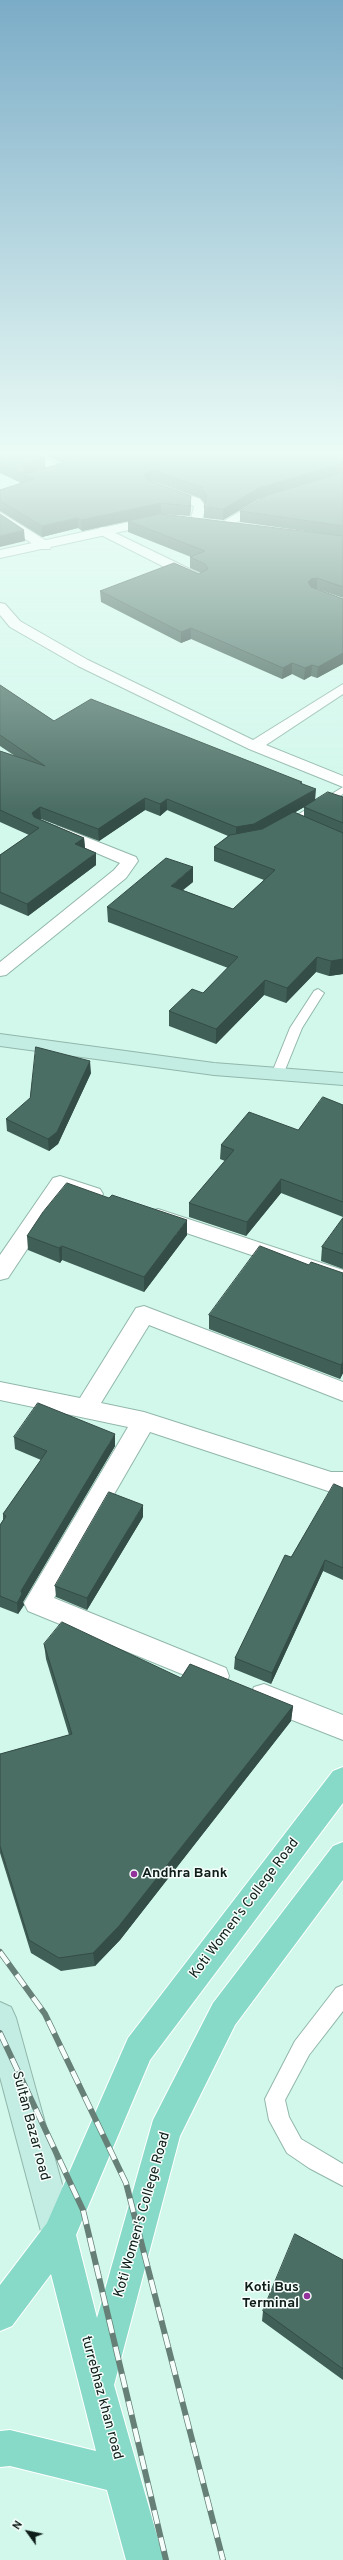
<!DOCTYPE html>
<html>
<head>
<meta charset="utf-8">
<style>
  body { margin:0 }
  #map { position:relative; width:343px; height:2560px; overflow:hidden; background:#d2f8ec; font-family:Overpass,sans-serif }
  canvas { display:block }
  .north { position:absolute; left:8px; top:2512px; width:40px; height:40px; -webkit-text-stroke:3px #f6fefb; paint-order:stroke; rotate:303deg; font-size:11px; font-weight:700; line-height:16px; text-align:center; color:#0e1d19 }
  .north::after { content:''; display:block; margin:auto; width:14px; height:18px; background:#0e1d19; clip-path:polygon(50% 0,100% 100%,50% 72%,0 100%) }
</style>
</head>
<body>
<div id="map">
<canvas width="343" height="2560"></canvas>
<div class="north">N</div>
</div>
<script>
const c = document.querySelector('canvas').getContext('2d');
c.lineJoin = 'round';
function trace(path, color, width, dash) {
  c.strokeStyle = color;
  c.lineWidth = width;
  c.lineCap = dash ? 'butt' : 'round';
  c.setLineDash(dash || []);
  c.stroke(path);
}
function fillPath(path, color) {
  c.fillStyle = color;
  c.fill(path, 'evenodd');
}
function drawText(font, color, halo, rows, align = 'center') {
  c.font = font + ' Overpass,sans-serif';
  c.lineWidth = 3;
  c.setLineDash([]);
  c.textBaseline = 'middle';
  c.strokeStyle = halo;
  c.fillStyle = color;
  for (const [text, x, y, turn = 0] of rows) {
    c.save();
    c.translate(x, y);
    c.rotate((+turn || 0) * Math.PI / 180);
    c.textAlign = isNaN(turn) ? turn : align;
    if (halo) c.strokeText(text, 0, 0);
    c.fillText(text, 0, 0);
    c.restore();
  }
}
const service = new Path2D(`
  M343,787V794L290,827H282L281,825Z
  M318,989L324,993L302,1028L283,1075L277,1079L273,1078L271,1075L290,1028L314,991Z
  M343,1985V2011L309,2055L285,2100L289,2117L301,2139L343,2164V2186L309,2168L287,2153L269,2120L265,2099L295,2041L336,1988Z`);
const pedestrian = new Path2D(`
  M266,497L270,499V503L227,528L223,529L217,525Z`);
const minor = new Path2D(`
  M16,451H31L67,469L61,473L57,472Z
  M163,486L200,499L206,507L200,525L196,526L190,522L194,507L192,505L159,493L157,490Z
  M0,512L50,543L51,546L50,549H40L0,522Z
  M103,527L202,575L204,578L197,582L192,581L99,534L97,531L99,528Z
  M0,603L5,604L20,621L88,660L253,740L343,684V694L266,745L343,776V787L249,749L78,666L10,627L0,615Z
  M58,826L136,857L138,861L126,878L6,975L0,976V962L114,870L120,863L52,834L50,831L52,828Z
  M60,1176L100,1189L103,1194L100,1199L93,1201L65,1192L8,1278L0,1280V1255L53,1178Z
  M158,1209L343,1270V1286L151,1221L147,1216L151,1211Z
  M144,1306L343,1382V1401L149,1325L101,1403L144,1412L331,1472H343V1492H331L150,1432L54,1598L226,1668L229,1676L226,1684L216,1688L28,1611L24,1603L128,1427L0,1400V1382L80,1398L136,1308Z
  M264,1684L343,1715V1740L254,1705L250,1696L254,1687Z`);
const tertiary = new Path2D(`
  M157,516L163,520L161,523L0,558V550Z`);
const secondary = new Path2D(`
  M0,1034L214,1063L343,1073V1085L214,1075L0,1046Z
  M0,2002L11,2007L16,2018L76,2235L71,2247L59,2252L47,2247L42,2235L0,2077Z`);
const primary = new Path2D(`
  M343,1767V1803L150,2060L76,2235L97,2318L153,2120L213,2003L333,1846L343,1842V1880L235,2025L180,2136L114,2385L164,2560H126L107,2490L10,2466L0,2467V2431L10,2430L96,2451L51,2274L12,2326L0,2331V2285L47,2223L128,2038L333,1771Z`);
trace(service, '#92b7ab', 2);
trace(pedestrian, '#92b7ab', 2);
trace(minor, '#92b7ab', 2);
trace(tertiary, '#92b7ab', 2);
trace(secondary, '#92b7ab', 2);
trace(primary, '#fff', 2);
fillPath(service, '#fff');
fillPath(pedestrian, '#fff');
fillPath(minor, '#fff');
fillPath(tertiary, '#fff');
fillPath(secondary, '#c3ece3');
fillPath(primary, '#87dac7');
const rail = new Path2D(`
  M0,1952L45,2014L126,2183L223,2560
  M0,2033L83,2210L166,2560`);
trace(rail, '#667f77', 6);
trace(rail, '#f6fefb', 4.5, [14]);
fillPath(new Path2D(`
  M0,451L45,458V468L28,473H29L94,453L61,462L34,451H343V598L317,589H315L343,599V664L317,678L311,676L304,680L292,674L282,679L191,639L181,643L101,602L100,591L199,574L201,573L190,568V557H191L128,532V521L333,535L240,522V511L266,496L259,499L223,520L204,518V507L205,504L200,498L152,481H151L191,496V506L190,516L161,514L82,531L78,528L42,537L0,511V490L21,483L0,473Z
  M0,685L54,721L302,784L315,800L343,797V974L329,976L316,972L286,1003L264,995L216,1044L169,1026V1011L203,993L228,968L108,922L107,907L193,882L182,890L233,909L264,880L214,861V847L228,836L167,810L160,816L145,810L99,841L41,819H40L84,838L85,848L96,865L28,916L0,904V855L29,835L0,822V751L15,756L0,746ZM304,807V816L294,813Z
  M91,1073L58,1144L49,1151L7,1131L6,1119Z
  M343,1105V1217L281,1193L246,1236L189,1217V1203L225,1161L220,1159L221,1145L298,1130Z
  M343,1218V1269L321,1261L322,1247Z
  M187,1235L144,1292L62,1260L60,1263L28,1250L27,1236Z
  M309,1265L343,1273V1373L340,1379L209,1329V1315Z
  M14,1437L115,1446L23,1602L24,1605L18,1614L0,1607V1525L3,1520V1514L41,1460L15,1449Z
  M343,1488V1580L323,1571L271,1684L234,1669L235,1658L291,1557Z
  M143,1517L87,1610L56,1597L55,1586Z
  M44,1644L293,1706L291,1721L120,1940L95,1966L61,1971L31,1953L0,1853V1754L69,1735L46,1659Z
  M343,2260V2380L262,2321L263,2311Z`), '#405f56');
fillPath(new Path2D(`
  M67,451H101L61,462V452Z
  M45,458V468L24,474V464Z
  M343,463V473L259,499L223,520V509L259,488Z
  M152,470V481L145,486L144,475Z
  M191,496V506L190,516V506Z
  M161,503V514L82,531L81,520Z
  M78,518V528L42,537V526Z
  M24,530L25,541L0,547V536Z
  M317,578V589L311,590L308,582L311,579Z
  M191,628V639L181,643V632Z
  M343,653V664L317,678L318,667Z
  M292,663V674L282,679L283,668Z
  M312,665L311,676L304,680L305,668Z
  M316,789L315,801L253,836L236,839V827Z
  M145,798V810L99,841L98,829Z
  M167,799V810L160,816V804Z
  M40,807L41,819L33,825L32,813Z
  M84,838L85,850L75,844Z
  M96,853V865L28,916L27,904Z
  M193,867V882L171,900V886Z
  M317,957L316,972L286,1003L287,988Z
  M343,959V974L329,976L331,961Z
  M265,980L264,995L216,1044V1029Z
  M90,1061L91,1073L58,1144L49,1151L48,1139Z
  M281,1179V1193L246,1236L247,1222Z
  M187,1220V1235L144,1292V1277Z
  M62,1246V1260L60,1263L59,1248Z
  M343,1362V1373L340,1379L341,1365Z
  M115,1434V1446L23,1602L24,1605L18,1614L17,1603L21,1591Z
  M143,1505V1517L87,1610V1598Z
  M325,1560L323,1571L271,1684L272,1673Z
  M293,1706L291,1721L120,1940L95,1966L93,1953Z`), '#344d46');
const building = new Path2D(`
  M0,451H31L45,458L24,464V472L29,473L101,451H343V463L259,488L223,509L204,507L207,496L201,487L152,470L144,475L147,480L191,496L190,506L161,503L81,520L78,518L42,526L0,501V490L34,479L0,463Z
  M57,451H67L61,452Z
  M343,473V526L240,511L268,495Z
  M0,514L24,530L0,536Z
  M161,514L343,536V587L317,578L311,579L308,582L311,587L343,599V653L318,667L312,665L305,668L292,663L283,668L191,628L181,632L100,591L174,563L199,574L208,569L205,564L190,557L205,551L128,521Z
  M0,685L54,721L91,699L302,782L300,783L316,789L254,824L236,827L167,799L160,804L145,798L98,829L40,807L32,813L34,817L84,838L75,844L96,853L27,904L0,892V855L39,828L0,810V751L45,766L0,735Z
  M328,792L343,797V823L304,807Z
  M294,812L343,833V959L331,961L317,957L287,988L265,980L216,1029L169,1011L192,989L203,993L238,957L107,907L166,858L193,867L171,886L233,909L275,870L214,847L230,835L262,829Z
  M36,1047L90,1061L57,1132L48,1139L6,1119L30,1098Z
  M323,1097L343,1105V1202L281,1179L247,1222L189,1203L234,1150L221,1145L249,1112L298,1130Z
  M67,1183L109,1198L112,1195L187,1220L144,1277L62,1246L59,1248L27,1236L43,1212Z
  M343,1218V1254L322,1247Z
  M260,1246L309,1265L311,1262L343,1273V1362L341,1365L209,1315Z
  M38,1403L115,1434L21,1591L22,1594L17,1603L0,1596V1525L6,1516L3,1514L47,1451L14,1437Z
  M334,1484L343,1488V1568L325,1560L272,1673L235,1658L285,1555L291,1557Z
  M109,1492L143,1505L87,1598L55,1586Z
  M62,1622L181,1678L190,1664L293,1706L119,1926L93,1953L59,1958L29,1940L0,1846V1754L72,1734L44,1644Z
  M295,2234L343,2260V2369L263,2311Z`);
fillPath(building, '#4b6e64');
trace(building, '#344d46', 1);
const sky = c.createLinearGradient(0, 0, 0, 809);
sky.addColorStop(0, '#7bacc7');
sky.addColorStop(0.56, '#ebfcf6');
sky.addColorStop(1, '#ebfcf600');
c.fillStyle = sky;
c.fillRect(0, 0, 343, 809);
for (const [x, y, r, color] of [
  [134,1874,4,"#92339b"],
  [307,2296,4,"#92339b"]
]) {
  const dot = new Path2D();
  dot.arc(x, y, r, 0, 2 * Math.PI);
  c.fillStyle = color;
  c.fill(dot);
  trace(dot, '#f6fefb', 1.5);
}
drawText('bold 14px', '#0e1d19', '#f6fefb', [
  ["Andhra Bank",142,1874],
  ["Koti Bus",299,2288,"right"],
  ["Terminal",299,2304,"right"]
], 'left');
drawText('14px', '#0e1d19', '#f6fefb', [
  ["Koti Women's College Road",245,1909,-53],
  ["Sultan Bazar road",30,2126,75],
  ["Koti Women's College Road",143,2215,-74],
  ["turrebhaz khan road",101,2398,75]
]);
</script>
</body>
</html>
